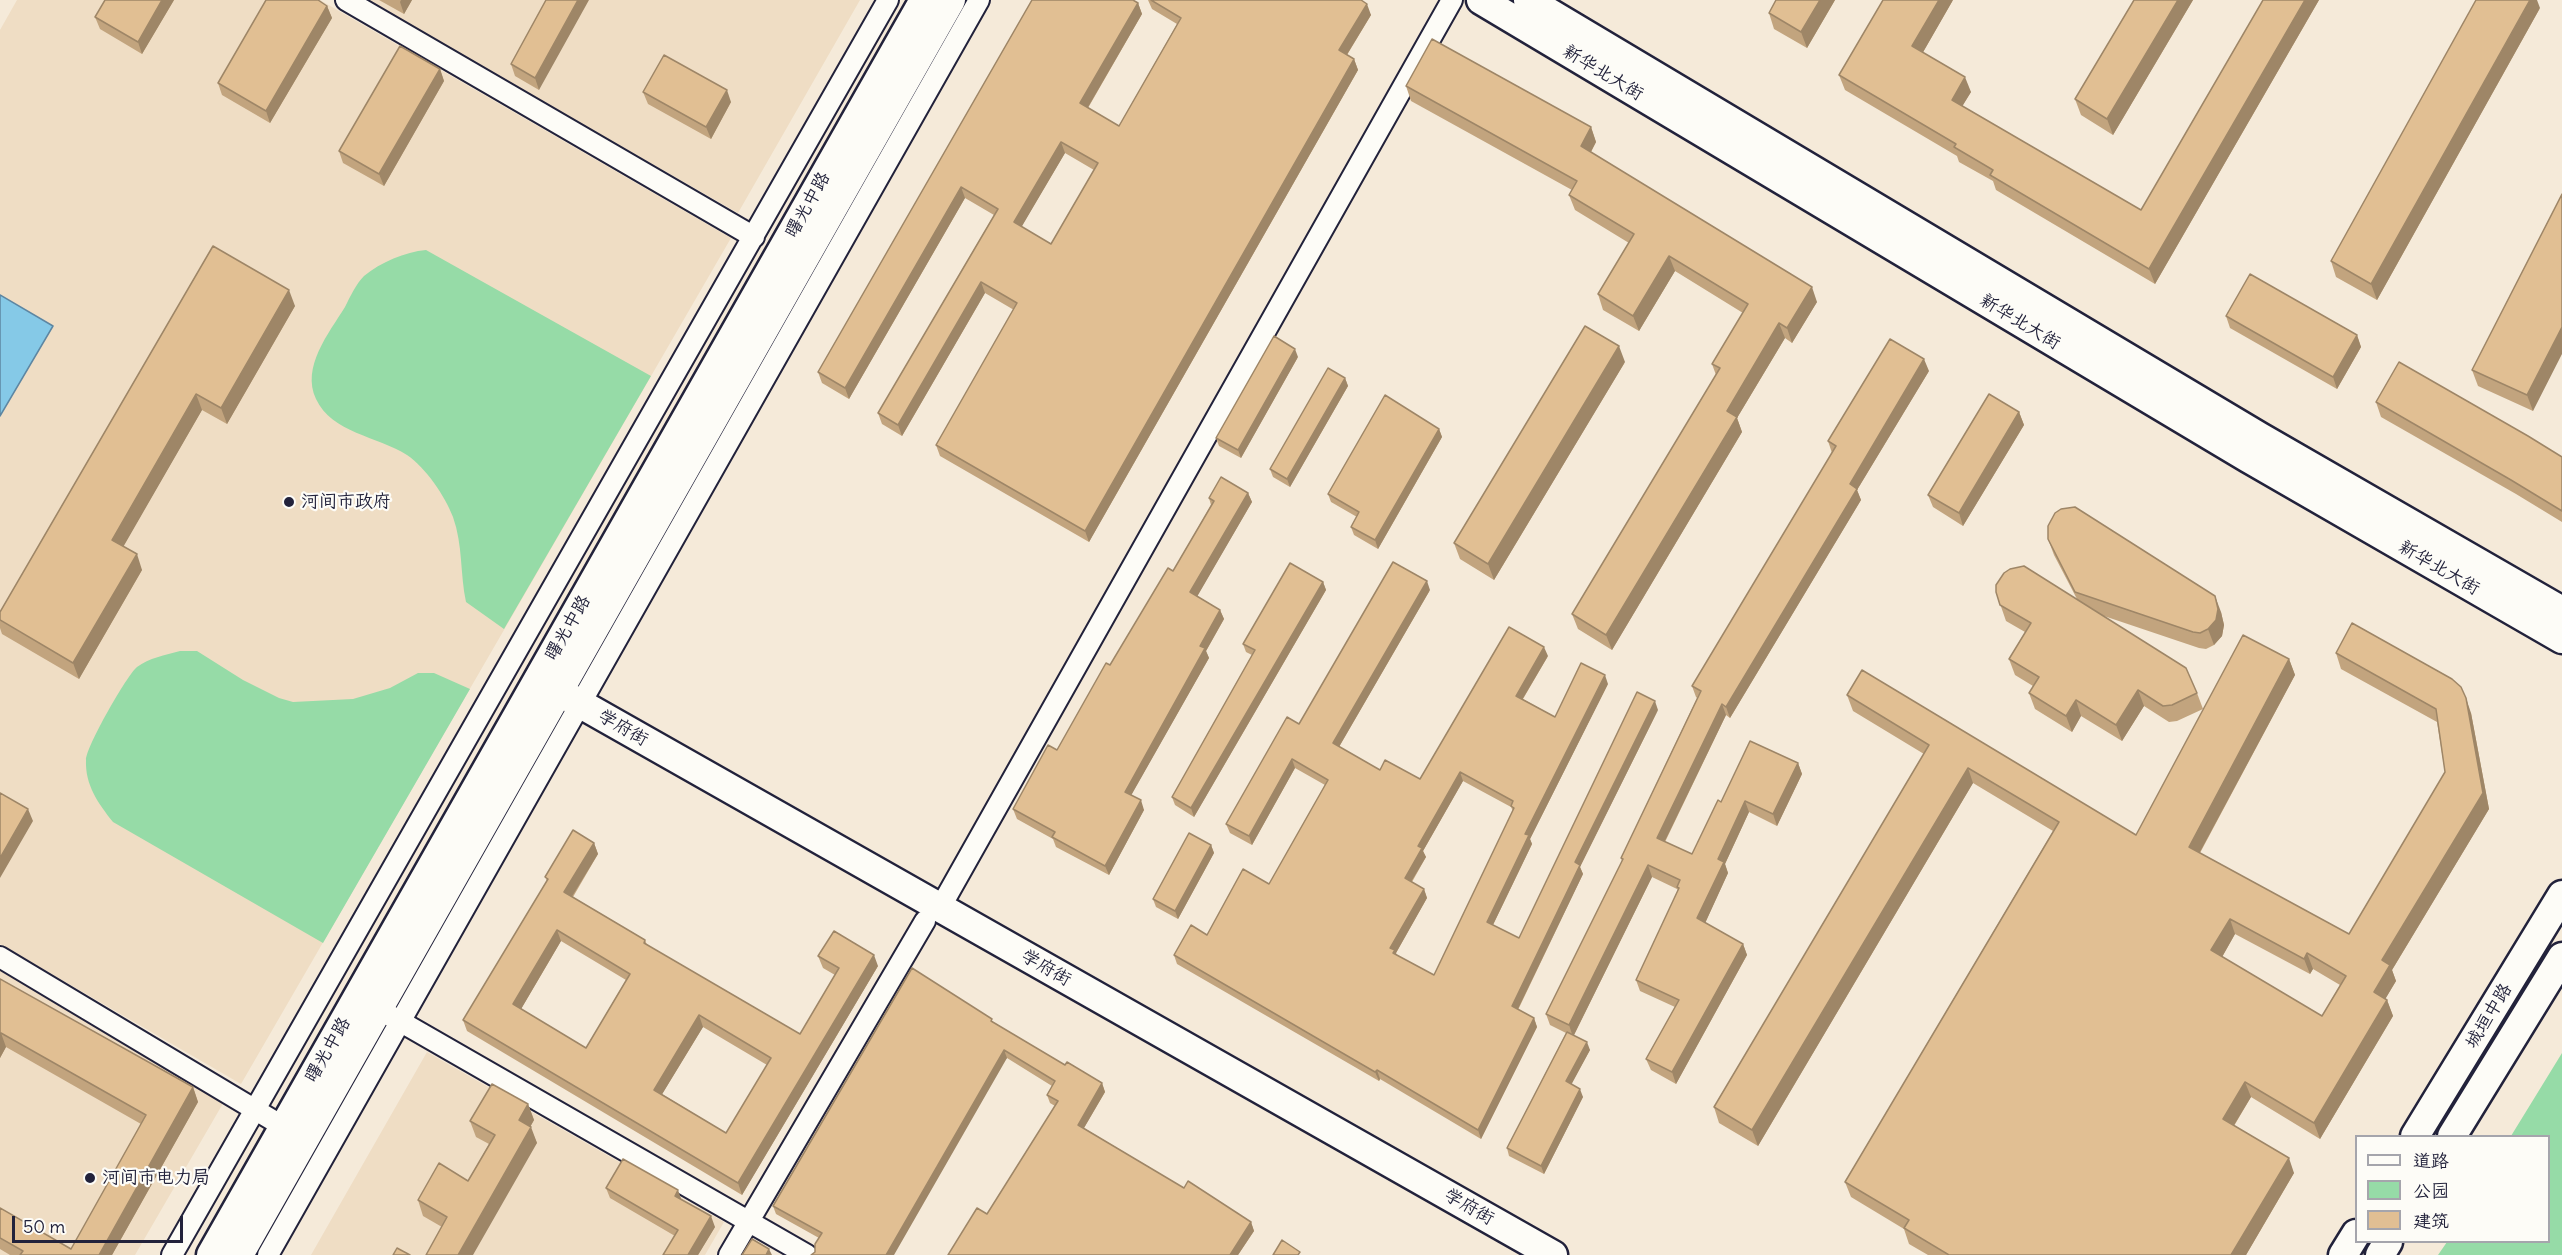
<!DOCTYPE html>
<html>
<head>
<meta charset="utf-8">
<style>
  body { margin:0 }
  #map { position:relative; width:2562px; height:1255px; overflow:hidden; background:#f5ead9; font-family:Delius,"LXGW WenKai TC",sans-serif }
  canvas { display:block }
  .legend { position:absolute; left:2355px; top:1135px; width:195px; height:108px; box-sizing:border-box; background:#fdfcf7; border:2px solid #a5a5ac; margin:0; padding:8px 10px; list-style:none; font-size:18px; color:#22223b }
  .legend li { display:flex; align-items:center; gap:12px; height:30px }
  .legend b { width:30px; border:2px solid #a5a5ac }
  .scale { position:absolute; left:12px; top:1216px; width:171px; height:27px; box-sizing:border-box; border:3px solid #22223b; border-top:0; padding-left:8px; font-size:18px; line-height:21px; white-space:nowrap; color:#22223b; -webkit-text-stroke:4px #fdfcf7; paint-order:stroke }
</style>
</head>
<body>
<div id="map">
<canvas width="2562" height="1255"></canvas>
<ul class="legend">
<li><b style="height:8px;background:#fdfcf7"></b>道路</li>
<li><b style="height:16px;background:#96dba7"></b>公园</li>
<li><b style="height:16px;background:#e1bf93"></b>建筑</li>
</ul>
<div class="scale">50 m</div>
</div>
<script>
const c = document.querySelector('canvas').getContext('2d');
c.lineJoin = 'round';
function fillPath(path, color) {
  c.fillStyle = color;
  c.fill(path, 'evenodd');
}
function trace(path, color, width, dash) {
  c.strokeStyle = color;
  c.lineWidth = width;
  c.lineCap = dash ? 'butt' : 'round';
  c.setLineDash(dash || []);
  c.stroke(path);
}
function drawText(font, color, halo, rows, align = 'center') {
  c.font = font + ' Delius,"LXGW WenKai TC",sans-serif';
  c.lineWidth = 4.5;
  c.setLineDash([]);
  c.textBaseline = 'middle';
  c.strokeStyle = halo;
  c.fillStyle = color;
  for (const [text, x, y, turn = 0] of rows) {
    c.save();
    c.translate(x, y);
    c.rotate((+turn || 0) * Math.PI / 180);
    c.textAlign = isNaN(turn) ? turn : align;
    if (halo) c.strokeText(text, 0, 0);
    c.fillText(text, 0, 0);
    c.restore();
  }
}
fillPath(new Path2D(`
  M17,0H320L731,238L241,1084L0,944V30Z
  M365,0H860L738,213Z
  M0,969L225,1100L135,1255H0Z
  M427,1052L724,1222L705,1255H311Z`), '#efddc4');
fillPath(new Path2D(`
  M426,250L651,376L504,629L466,602C460,574 463,545 453,517C445,496 426,468 407,455C377,436 332,433 316,399C301,367 329,333 345,307C350,297 356,284 364,276C381,262 405,252 426,250Z
  M180,651H197L243,680L279,698L293,702L353,699L390,688L418,673H434L470,689L323,943L113,822C98,803 85,785 86,760C86,747 127,675 137,667C149,658 165,655 180,651Z
  M2562,1053V1255H2438L2447,1242H2548V1136H2511Z`), '#96dba7');
const water = new Path2D(`
  M0,295L53,326L0,416Z`);
fillPath(water, '#85c9e7');
trace(water, '#5d86a2', 1.5);
const street = new Path2D(`
  M346,0L754,237
  M940,908L1452,0
  M0,957L284,1127
  M389,1015L807,1255
  M172,1255L888,0
  M268,1255L979,0
  M729,1255L925,921`);
const secondary = new Path2D(`
  M1481,0L2248,458L2562,639
  M1528,0L2260,437L2562,611
  M542,682L1553,1255
  M2415,1136L2562,895
  M2452,1136L2562,957
  M211,1255L924,0
  M239,1255L951,0
  M2343,1255L2356,1234
  M2380,1255L2388,1242`);
trace(street, '#22223b', 24);
trace(secondary, '#22223b', 33);
trace(street, '#fdfcf7', 20);
trace(secondary, '#fdfcf7', 28);
fillPath(new Path2D(`
  M174,0L142,54L100,29L95,17Z
  M379,0H412L404,14Z
  M546,0L539,90L515,76L511,64Z
  M1032,0L1138,3L1142,14L1088,108L1119,126L1177,24L1152,9L1148,0H1361L1371,15L1347,55L1354,59L1358,70L1089,542L940,456L936,445L1014,310L985,293L902,436L882,424L878,413L994,215L965,198L849,399L822,383L818,372ZM1065,153L1094,170L1051,244L1021,227Z
  M1776,0H1835L1807,48L1774,29L1769,13Z
  M1953,0L1923,52L1971,92L1962,106L2141,210L2263,0H2319L2155,284L1996,190L1993,181L1959,162L1957,156L1845,90L1839,75Z
  M2134,0H2193L2113,135L2081,115L2075,99Z
  M327,6L332,18L270,123L222,95L218,83Z
  M2540,8L2377,300L2336,277L2331,261Z
  M440,69L444,81L384,186L343,163L339,151Z
  M1406,86L1591,127L1596,142L1591,152L1817,302L1792,343L1785,338L1737,418L1742,432L1612,650L1578,629L1572,614L1716,375L1712,364L1743,313L1675,271L1639,331L1603,310L1598,294L1629,243L1575,210L1569,195L1572,190L1411,101Z
  M643,92L731,102L711,139L648,104Z
  M2562,194L2533,411L2478,386L2472,370Z
  M213,246L295,306L227,424L202,410L123,546L142,570L79,679L2,634L0,628V612Z
  M2226,316L2357,335L2361,347L2337,389L2230,328Z
  M1298,357L1241,458L1219,446L1216,438Z
  M1625,362L1494,580L1460,559L1454,543Z
  M1929,371L1857,490L1861,500L1730,718L1726,715L1665,842L1692,854L1721,802L1798,763L1802,774L1777,826L1749,812L1725,864L1728,873L1705,923L1743,944L1747,955L1676,1084L1651,1070L1646,1059L1675,1007L1640,991L1636,980L1678,890L1677,889L1652,877L1574,1035L1590,1050L1571,1084L1583,1097L1544,1174L1509,1156L1507,1148L1566,1033L1550,1025L1546,1014L1622,861L1621,858L1697,698L1696,697L1692,686L1832,453L1828,441Z
  M1345,378L1348,386L1290,487L1273,477L1270,469Z
  M2376,402L2562,457V522L2516,494L2381,417Z
  M2019,412L2024,425L1963,526L1933,507L1928,495Z
  M1439,429L1442,437L1378,549L1354,535L1351,527L1357,517L1331,502L1328,494Z
  M1248,493L1252,502L1197,596L1220,610L1224,619L1206,651L1209,658L1131,795L1144,810L1109,875L1056,847L1053,839L1017,819L1013,809L1057,750L1110,665L1173,571L1211,505L1209,498Z
  M2048,539L2221,612L2224,625L2222,636L2214,645L2206,649L2199,648L2101,615L2197,693L2203,709L2177,721L2169,722L2144,706L2122,741L2081,716L2072,732L2035,709L2029,693L2033,686L2015,675L2009,659L2025,632L2006,621L1996,592L2077,599L2054,555Z
  M1323,582L1326,590L1194,817L1175,805L1172,797L1252,655L1246,652L1243,644Z
  M1430,590L1339,747L1380,770L1420,779L1548,656L1523,699L1555,717L1608,684L1530,839L1532,844L1493,925L1519,938L1658,710L1580,867L1583,874L1518,1010L1534,1018L1537,1027L1481,1139L1380,1079L1379,1081L1177,964L1174,955L1207,935L1269,884L1325,785L1295,768L1252,845L1230,833L1226,824L1299,724ZM1463,781L1511,807L1513,811L1434,975L1396,955V953L1427,898L1424,889L1412,882L1426,857L1423,851Z
  M2336,653L2471,713L2489,809L2392,970L2396,981L2385,999L2387,1000L2393,1016L2320,1139L2251,1097L2234,1126L2294,1173L2246,1255H1928L1909,1244L1904,1229L1851,1197L1845,1182L2053,831L1973,783L1758,1146L1719,1123L1714,1107L1924,754L1853,711L1847,695L2136,835L2289,659L2295,675L2200,853L2349,934L2445,772L2437,722L2341,669ZM2235,934L2310,974L2313,969L2340,985L2322,1016L2222,957Z
  M594,843L598,854L573,897L645,940L647,945L800,1034L835,975L823,968L818,956L878,966L742,1195L467,1031L463,1020L547,881L545,877ZM561,941L626,980L586,1048L521,1009ZM703,1027L767,1065L726,1133L662,1094Z
  M1211,845L1214,853L1178,919L1156,907L1153,899Z
  M0,979L193,1087L198,1102L112,1255H10L0,1249V1208L71,1249L141,1124L6,1047L0,1058Z
  M993,1022L1065,1065L1102,1083L1105,1092L1084,1128L1184,1188L1251,1222L1254,1231L1238,1255H948L987,1214L1055,1106L1050,1103L1047,1095L1052,1086L1007,1058L815,1252L819,1238L776,1214L773,1206Z
  M528,1104L534,1120L530,1127L537,1143L442,1227L423,1216L418,1200L468,1181L489,1144L476,1137L470,1121Z
  M606,1188L681,1199L715,1227L698,1255H663L675,1236L610,1198Z`), '#c2a47e');
fillPath(new Path2D(`
  M162,0H174L142,54L138,42Z
  M401,0H412L404,14L400,2Z
  M578,0H589L539,90L535,78Z
  M1820,0H1835L1807,48L1801,32Z
  M1939,0H1953L1918,61L1912,46Z
  M2178,0H2193L2113,135L2107,119Z
  M2305,0H2319L2155,284L2149,269Z
  M2530,0H2537L2540,8L2377,300L2371,284Z
  M1138,3L1142,14L1084,114L1080,103Z
  M1367,4L1371,15L1343,61L1339,50Z
  M327,6L332,18L270,123L266,111Z
  M1354,59L1358,70L1089,542L1085,531Z
  M440,69L444,81L384,186L379,174Z
  M1965,77L1971,92L1957,115L1952,100Z
  M727,90L731,102L711,139L706,127Z
  M1591,127L1596,142L1586,161L1581,146Z
  M1061,142L1065,153L1018,233L1014,222Z
  M961,187L965,198L849,399L845,388Z
  M1669,256L1675,271L1639,331L1633,316Z
  M981,282L985,293L902,436L898,425Z
  M1812,287L1817,302L1792,343L1787,328Z
  M289,290L295,306L227,424L221,408Z
  M1779,323L1785,338L1737,418L1742,432L1612,650L1606,635L1727,411Z
  M2562,327V354L2533,411L2527,395Z
  M2357,335L2361,347L2337,389L2333,377Z
  M1619,346L1625,362L1494,580L1488,564Z
  M1295,349L1298,357L1241,458L1238,450Z
  M1924,359L1929,371L1857,490L1861,500L1730,718L1726,707L1850,484Z
  M1345,378L1348,386L1290,487L1287,479Z
  M196,394L202,410L118,556L112,540Z
  M2019,412L2024,425L1963,526L1959,513Z
  M1439,429L1442,437L1378,549L1375,540Z
  M1248,493L1252,502L1194,602L1190,592Z
  M137,554L142,570L79,679L73,663Z
  M1427,581L1430,590L1336,752L1333,743Z
  M1323,582L1326,590L1194,817L1191,808Z
  M2215,596L2221,612L2224,625L2222,636L2214,645L2208,629Z
  M1220,610L1224,619L1206,651L1209,658L1128,801L1125,792L1200,646Z
  M1544,647L1548,656L1519,705L1516,696Z
  M2289,659L2295,675L2194,863L2189,847Z
  M1605,675L1608,684L1530,839L1532,844L1490,931L1487,922L1525,834Z
  M2138,690L2144,706L2122,741L2116,725Z
  M2466,698L2471,713L2489,809L2392,970L2396,981L2380,1008L2374,992L2382,960L2483,793Z
  M2076,700L2081,716L2072,732L2066,716Z
  M1655,701L1658,710L1580,867L1583,874L1515,1015L1512,1006L1575,862Z
  M1722,704L1726,715L1661,849L1657,838Z
  M1292,759L1295,768L1252,845L1249,836Z
  M1798,763L1802,774L1777,826L1773,814Z
  M1968,768L1973,783L1758,1146L1752,1130Z
  M1460,772L1463,781L1423,851L1426,857L1408,887L1405,878L1418,846Z
  M1141,800L1144,810L1109,875L1105,866Z
  M1745,801L1749,812L1725,864L1728,873L1702,930L1697,918L1718,859Z
  M28,809L33,821L0,878V858Z
  M594,843L598,854L568,903L564,892Z
  M1211,845L1214,853L1178,919L1175,911Z
  M1648,865L1652,877L1573,1037L1569,1025Z
  M1424,889L1427,898L1396,953L1398,959L1390,948Z
  M2230,919L2235,934L2217,966L2211,950Z
  M557,930L561,941L517,1016L513,1004Z
  M1743,944L1747,955L1676,1084L1672,1072Z
  M2307,953L2313,969L2310,974L2304,959Z
  M874,955L878,966L742,1195L738,1183Z
  M2387,1000L2393,1016L2320,1139L2314,1123Z
  M699,1015L703,1027L658,1101L654,1090Z
  M1534,1018L1537,1027L1481,1139L1478,1130Z
  M1,1033L6,1047L0,1058V1035Z
  M1587,1042L1590,1050L1569,1089L1566,1081Z
  M1004,1050L1007,1058L894,1255H886Z
  M1377,1070L1380,1079L1379,1081L1375,1072Z
  M2245,1082L2251,1097L2228,1135L2223,1119Z
  M1102,1083L1105,1092L1081,1133L1078,1125Z
  M193,1087L198,1102L112,1255H99Z
  M1580,1089L1583,1097L1544,1174L1541,1166Z
  M528,1104L534,1120L525,1136L519,1120Z
  M531,1127L537,1143L473,1255H458Z
  M2289,1158L2294,1173L2246,1255H2231Z
  M678,1190L682,1201L675,1196Z
  M711,1216L715,1227L698,1255H688Z
  M1251,1222L1254,1231L1238,1255H1230Z
  M769,1249L772,1255H766Z`), '#9e8667');
const building = new Path2D(`
  M105,0H162L138,42L95,17Z
  M266,0H318L327,6L266,111L218,83Z
  M546,0H578L535,78L511,64Z
  M1032,0H1133L1138,3L1080,103L1119,126L1181,18L1151,0H1361L1367,4L1339,50L1354,59L1085,531L936,445L1017,303L981,282L898,425L878,413L998,209L961,187L845,388L818,372ZM1061,142L1098,163L1051,244L1014,222Z
  M1776,0H1820L1801,32L1769,13Z
  M1883,0H1939L1912,46L1965,77L1952,100L2141,210L2263,0H2305L2149,269L1990,175L1993,170L1954,147L1956,144L1839,75Z
  M2134,0H2178L2107,119L2075,99Z
  M2476,0H2530L2371,284L2331,261Z
  M1432,39L1591,127L1581,146L1812,287L1787,328L1779,323L1727,411L1737,417L1606,635L1572,614L1720,368L1712,364L1748,304L1669,256L1633,316L1598,294L1634,234L1569,195L1577,181L1406,86Z
  M400,46L440,69L379,174L339,151Z
  M664,55L727,90L706,127L643,92Z
  M2562,194V327L2527,395L2472,370Z
  M213,246L289,290L221,408L196,394L112,540L137,554L73,663L0,620V612Z
  M2250,274L2357,335L2333,377L2226,316Z
  M1585,326L1619,346L1488,564L1454,543Z
  M1274,336L1295,349L1238,450L1216,438Z
  M1890,339L1924,359L1850,484L1857,489L1726,707L1722,704L1657,838L1692,854L1718,800L1721,802L1750,741L1798,763L1773,814L1745,801L1718,859L1724,862L1697,918L1743,944L1672,1072L1646,1059L1679,1000L1636,980L1679,888L1677,887L1680,880L1648,865L1569,1025L1546,1014L1623,859L1621,858L1701,691L1692,686L1836,446L1828,441Z
  M2399,362L2528,436L2562,457V511L2511,480L2376,402Z
  M1328,368L1345,378L1287,479L1270,469Z
  M1989,394L2019,412L1959,513L1928,495Z
  M1385,395L1439,429L1375,540L1351,527L1359,512L1328,494Z
  M1221,477L1248,493L1190,592L1220,610L1200,646L1205,648L1125,792L1141,800L1105,866L1052,837L1055,832L1013,809L1048,745L1057,750L1106,663L1110,665L1168,568L1173,571L1214,501L1209,498Z
  M2075,507L2215,596L2218,609L2216,620L2208,629L2200,633L2193,632L2075,592L2048,539V526L2055,513L2061,509Z
  M1393,562L1427,581L1333,743L1380,770L1385,760L1420,779L1509,627L1544,647L1516,696L1555,717L1581,663L1605,675L1525,834L1529,835L1487,922L1519,938L1637,692L1655,701L1575,862L1580,865L1512,1006L1534,1018L1478,1130L1377,1070L1375,1072L1174,955L1191,925L1207,935L1243,869L1269,884L1328,780L1292,759L1249,836L1226,824L1287,717L1299,724ZM1460,772L1513,801L1511,806L1514,808L1434,975L1393,953L1395,950L1390,948L1424,889L1405,878L1422,848L1418,846Z
  M1290,563L1323,582L1191,808L1172,797L1255,650L1243,644Z
  M2024,566L2186,668L2197,693L2172,705L2163,706L2138,690L2116,725L2076,700L2066,716L2029,693L2039,677L2009,659L2031,623L2000,605L1996,592V585L2004,573L2010,569Z
  M2352,623L2452,679L2461,687L2466,698L2483,793L2382,960L2390,965L2374,992L2387,1000L2314,1123L2245,1082L2223,1119L2289,1158L2231,1255H1949L1904,1228L1909,1220L1845,1182L2059,822L1968,768L1752,1130L1714,1107L1929,745L1847,695L1862,670L2136,835L2243,635L2289,659L2189,847L2349,934L2445,772L2436,709L2336,653ZM2230,919L2304,959L2307,953L2346,976L2322,1016L2211,950Z
  M0,793L28,809L0,858Z
  M573,830L594,843L564,892L645,940L644,943L800,1034L839,968L818,956L834,931L874,955L738,1183L463,1020L548,879L545,877ZM557,930L630,974L586,1048L513,1004ZM699,1015L771,1058L726,1133L654,1090Z
  M1189,833L1211,845L1175,911L1153,899Z
  M912,968L992,1019L991,1021L1065,1065L1067,1062L1102,1083L1078,1125L1184,1188L1188,1181L1251,1222L1230,1255H948L977,1208L987,1214L1058,1101L1047,1095L1055,1081L1004,1050L886,1255H811L815,1252V1244L822,1233L773,1206Z
  M0,979L193,1087L99,1255H20L23,1251L0,1238V1208L71,1249L146,1115L1,1033L0,1035Z
  M1567,1032L1587,1042L1566,1081L1580,1089L1541,1166L1507,1148Z
  M492,1084L528,1104L519,1120L531,1127L458,1255H426L447,1217L418,1200L439,1163L468,1181L495,1135L470,1121Z
  M623,1159L678,1190L675,1196L711,1216L688,1255H663L678,1230L606,1188Z
  M752,1239L769,1249L766,1255H742Z
  M1282,1240L1300,1252L1298,1255H1273Z
  M397,1248L410,1255H393Z`);
fillPath(building, '#e1bf93');
trace(building, '#9e8667', 1.5);
for (const [x, y, r, color] of [
  [289,502,6,"#22223b"],
  [90,1178,6,"#22223b"]
]) {
  const dot = new Path2D();
  dot.arc(x, y, r, 0, 2 * Math.PI);
  c.fillStyle = color;
  c.fill(dot);
  trace(dot, '#fdfcf7', 2);
}
drawText('18px', '#22223b', '#fdfcf7', [
  ["新华北大街",1603,73,31],
  ["曙光中路",808,205,-61],
  ["新华北大街",2020,322,31],
  ["新华北大街",2439,568,30],
  ["曙光中路",568,628,-60],
  ["学府街",623,728,30],
  ["学府街",1046,968,30],
  ["城垣中路",2489,1016,-59],
  ["曙光中路",328,1050,-60],
  ["学府街",1469,1207,30]
]);
drawText('18px', '#22223b', '#fdfcf7', [
  ["河间市政府",301,502],
  ["河间市电力局",102,1178]
], 'left');
</script>
</body>
</html>
